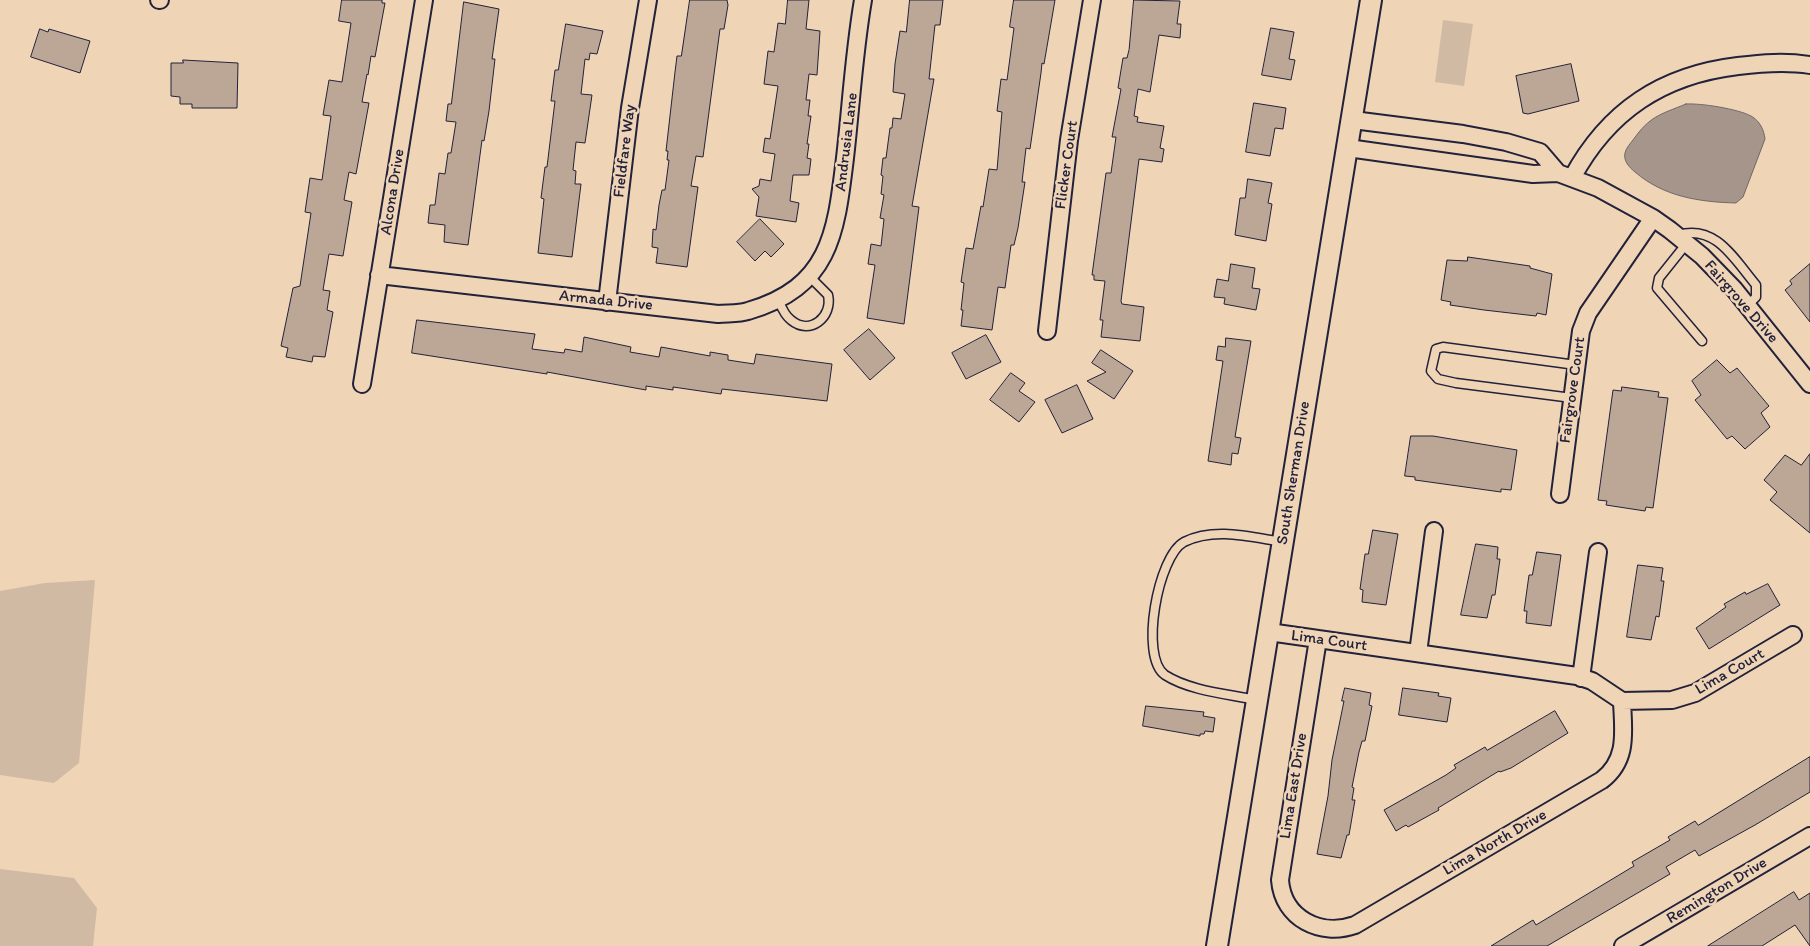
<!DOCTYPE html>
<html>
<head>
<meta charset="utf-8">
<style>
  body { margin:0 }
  canvas { display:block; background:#efd4b6 }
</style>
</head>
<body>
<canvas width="1810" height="946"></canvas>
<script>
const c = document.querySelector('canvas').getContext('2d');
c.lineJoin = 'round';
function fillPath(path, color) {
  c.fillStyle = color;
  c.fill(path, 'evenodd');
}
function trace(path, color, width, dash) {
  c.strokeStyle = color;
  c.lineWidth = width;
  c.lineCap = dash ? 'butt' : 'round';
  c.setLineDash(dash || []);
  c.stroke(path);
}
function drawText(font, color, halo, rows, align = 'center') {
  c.font = font + ' Itim,sans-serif';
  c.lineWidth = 5;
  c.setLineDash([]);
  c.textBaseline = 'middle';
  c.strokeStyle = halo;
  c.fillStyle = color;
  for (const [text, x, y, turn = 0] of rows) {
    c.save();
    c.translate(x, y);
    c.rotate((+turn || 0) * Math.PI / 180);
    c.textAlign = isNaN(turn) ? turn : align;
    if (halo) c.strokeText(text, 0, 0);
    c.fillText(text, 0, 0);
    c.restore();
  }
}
fillPath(new Path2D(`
  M1443,20L1473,24L1464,86L1435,82Z
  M95,580L79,763L54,783L0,775V591L45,583Z
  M0,869L74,878L97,908L93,946H0Z`), '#d1baa4');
const water = new Path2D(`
  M1686,104C1701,103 1738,109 1751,116C1760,121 1764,130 1765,139L1743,197L1736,203C1700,202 1664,197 1635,172C1630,168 1623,161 1625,153C1626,148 1630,144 1633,140C1650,116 1659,115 1686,104Z`);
fillPath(water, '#a6958a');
trace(water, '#71676a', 1);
const building = new Path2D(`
  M342,0H382V3H385L375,57L371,56L368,75L367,74L362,102L369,103L356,174L349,172L344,200L352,202L343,256L329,254L323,290L330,291L327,310L333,312L325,357L313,356L312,362L286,357L288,348L281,346L293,288L300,286L311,213L305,212L310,178L322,180L331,116L323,115L329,80L342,82L351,23L339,21Z
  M690,0H727L728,5L724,29H720L703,157L696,156L691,186L698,187L687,267L656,263L658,248L652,247L653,229L656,230L659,205L662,190H665L669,160H667L668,151H666L675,72L677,56H681Z
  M788,0H809L806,29L820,31L817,75L809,74L806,100H810L808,116H811L807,144H809L807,158L811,159L809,175H793L790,201L799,203L796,222L756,216L759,197L752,189L759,186L760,179L771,181L775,154L763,152L765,138L770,139L778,86L764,84L768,51L774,52L778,23L785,24Z
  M910,0H943L940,25H935L929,79H934L912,206L919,207L904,324L867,318L875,265L868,264L871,244L881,246L884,219L880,218L884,195L881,194L883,176L881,175L883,158H886L890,128H892L893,118L901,119L905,94L893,92L895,64L900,31L906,32Z
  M1014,0H1055L1044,64L1042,63L1041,73L1030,149L1026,148L1022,182H1025L1018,228L1014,245H1011L1005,288L998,287L992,330L961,326L963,310H961L964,283L961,282L966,248L973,249L981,206L983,207L989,169L997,170L1002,112L997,111L1001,79L1007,80L1014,28L1010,27Z
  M1134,0L1180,1L1177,24H1181L1180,38L1159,35L1150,92L1138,89L1134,116L1138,117L1137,122L1164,126L1160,148L1164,149L1162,162L1139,159L1121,301L1122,304L1144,307L1140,341L1101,337L1103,320H1100L1105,281L1094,280V275H1092L1106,173H1111L1116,137H1112L1121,89L1118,88L1123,58H1127L1129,50Z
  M464,2L499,9L492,59H495L489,111L484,141L482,140L468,245L444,242L445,225L428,223L430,205H435L439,173L445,174L448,153H451L456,122L446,121L448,104H451Z
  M566,24L603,31L597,54L590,53L589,60L585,59L581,94L592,95L585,143L576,142L573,170L576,171L575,184H581L572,257L538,253L544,199L541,198L545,167H547L555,101H551L555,70H558Z
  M1271,28L1294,32L1289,59L1295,60L1291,80L1262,75Z
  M40,29L48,32L49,29L90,41L80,73L31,57Z
  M183,60L238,63L237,108H192V104H180V97L171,96V63H183Z
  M1571,64L1579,101L1528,114L1523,113L1516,76Z
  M1254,103L1286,108L1283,129L1275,128L1270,156L1246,152Z
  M1248,179L1272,183L1268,203L1272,204L1266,241L1235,235L1240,198H1245Z
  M760,219L784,244L771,257L765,251L755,261L737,242Z
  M1468,257L1530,266V268L1552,274L1546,315L1537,313L1536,316L1484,310L1450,305L1451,302L1441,300L1447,260L1467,261Z
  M1231,264L1255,268L1252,288L1260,289L1256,310L1224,304L1225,298L1214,297L1217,279L1228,281Z
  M1810,264V322L1785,290L1792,284L1790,281Z
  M417,320L535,334L532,349L564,353L565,349L582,352L584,337L631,347L630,352L659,357L661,347L710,356V352L728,355V360L754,364L756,354L832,364L827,401L722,389L721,394L673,387V390L646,386V390L547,372V374L412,353Z
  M869,329L895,358L870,380L844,350Z
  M986,335L1001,362L966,379L952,353Z
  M1226,338L1251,341L1235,437L1241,438L1238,454L1232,453L1231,465L1208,461L1223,361L1216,360L1218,346L1225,347Z
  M1101,350L1133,371L1114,399L1087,381L1106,372L1092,363Z
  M1717,360L1730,373L1737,368L1769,406L1761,413L1770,427L1745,449L1732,436L1727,439L1695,400L1701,395L1692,381Z
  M1011,373L1025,383L1019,391L1035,402L1019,422L990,400Z
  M1077,385L1093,419L1062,433L1045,400Z
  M1622,387L1659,392L1658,397L1668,398L1653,508L1646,507L1645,511L1606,505L1607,501L1598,500L1613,390L1621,391Z
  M1411,436H1433L1517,450L1511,490L1501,489V492L1415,480V477L1405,476Z
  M1810,454V533L1770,500L1777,492L1764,480L1785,455L1801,465Z
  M1373,530L1398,534L1386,605L1362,602L1363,590L1360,589L1365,554H1368Z
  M1476,544L1498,547L1497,559H1500L1495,595H1492L1487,618L1461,615Z
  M1537,552L1561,555L1551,626L1526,623L1527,611H1524L1529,575H1532Z
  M1638,565L1663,568L1661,581H1664L1659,617L1656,616L1651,640L1627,637Z
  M1768,584L1780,605L1709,649L1696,628L1726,607L1724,604L1745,592L1746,594Z
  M1345,688L1371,693L1369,705L1372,706L1365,741H1362L1359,752L1352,787L1354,788L1352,800H1355L1349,835H1347L1341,858L1317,854L1328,796L1332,760L1344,701H1342Z
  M1403,688L1439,693L1438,696L1451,698L1447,722L1399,715Z
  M1146,706L1204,712L1203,716L1215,718L1213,732L1205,731L1204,734H1200V736L1143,726Z
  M1555,711L1568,733L1511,768L1500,772L1499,771L1438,808L1439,810L1408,827L1406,825L1396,831L1384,810L1446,775L1456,768L1454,765L1485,747L1487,750Z
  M1810,757V792L1755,825L1699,856L1695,850L1666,867L1670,874L1547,946H1491L1533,920L1536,925L1634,866L1632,862L1670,840L1668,837L1695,821L1698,825Z
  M1794,892L1799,900L1810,893V946L1795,925L1762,946H1708Z`);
fillPath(building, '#bca797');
trace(building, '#22223b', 1);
const service = new Path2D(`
  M1678,235C1716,224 1734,259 1756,285V297L1747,306
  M1687,243L1659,278L1657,288L1702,341
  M778,299C781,306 784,315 791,320C810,336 833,317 828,295L809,276
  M1572,398L1456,383L1438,379L1431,371L1436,349L1443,347L1576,365
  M1256,700C1228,694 1190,691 1165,675C1139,657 1158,556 1184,542C1215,527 1250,537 1282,542`);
const minor = new Path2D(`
  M159,0H160
  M1353,120L1463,134L1506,142L1540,152L1558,173
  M1348,148L1533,174L1558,173L1598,188L1653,218L1670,230L1702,256L1734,289L1810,384
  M1572,178C1608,111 1662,75 1738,66C1762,63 1785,61 1810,65
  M379,275L718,314C728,313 739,314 748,311C831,287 836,232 845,158C851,106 854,52 863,0
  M607,302L630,108L648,0
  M1047,331L1069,140L1092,0
  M362,384L424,0
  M1560,494L1581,331L1588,313L1653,218
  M1269,632L1577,676L1592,681L1622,701L1672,700L1695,693L1793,635
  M1318,639L1280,880C1283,919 1321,937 1355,925L1602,780C1629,759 1623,730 1622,701
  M1418,653L1434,531
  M1581,678L1598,552
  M1623,946L1810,836`);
const tertiary = new Path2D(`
  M1217,946L1371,0`);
trace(service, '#22223b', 11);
trace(minor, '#22223b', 20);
trace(tertiary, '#22223b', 24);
trace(service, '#efd4b6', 8);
trace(minor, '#efd4b6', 16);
trace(tertiary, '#efd4b6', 20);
drawText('16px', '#22223b', '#efd4b6', [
  ["Andrusia Lane",847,142,-83],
  ["Fieldfare Way",625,151,-83],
  ["Flicker Court",1067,165,-82],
  ["Alcona Drive",393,192,-81],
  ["Armada Drive",606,301,6],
  ["Fairgrove Drive",1741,302,49],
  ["Fairgrove Court",1573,390,-82],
  ["South Sherman Drive",1294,473,-81],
  ["Lima Court",1329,641,8],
  ["Lima Court",1730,672,-30],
  ["Lima East Drive",1294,786,-81],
  ["Lima North Drive",1495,843,-30],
  ["Remington Drive",1717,891,-31]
]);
</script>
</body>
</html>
